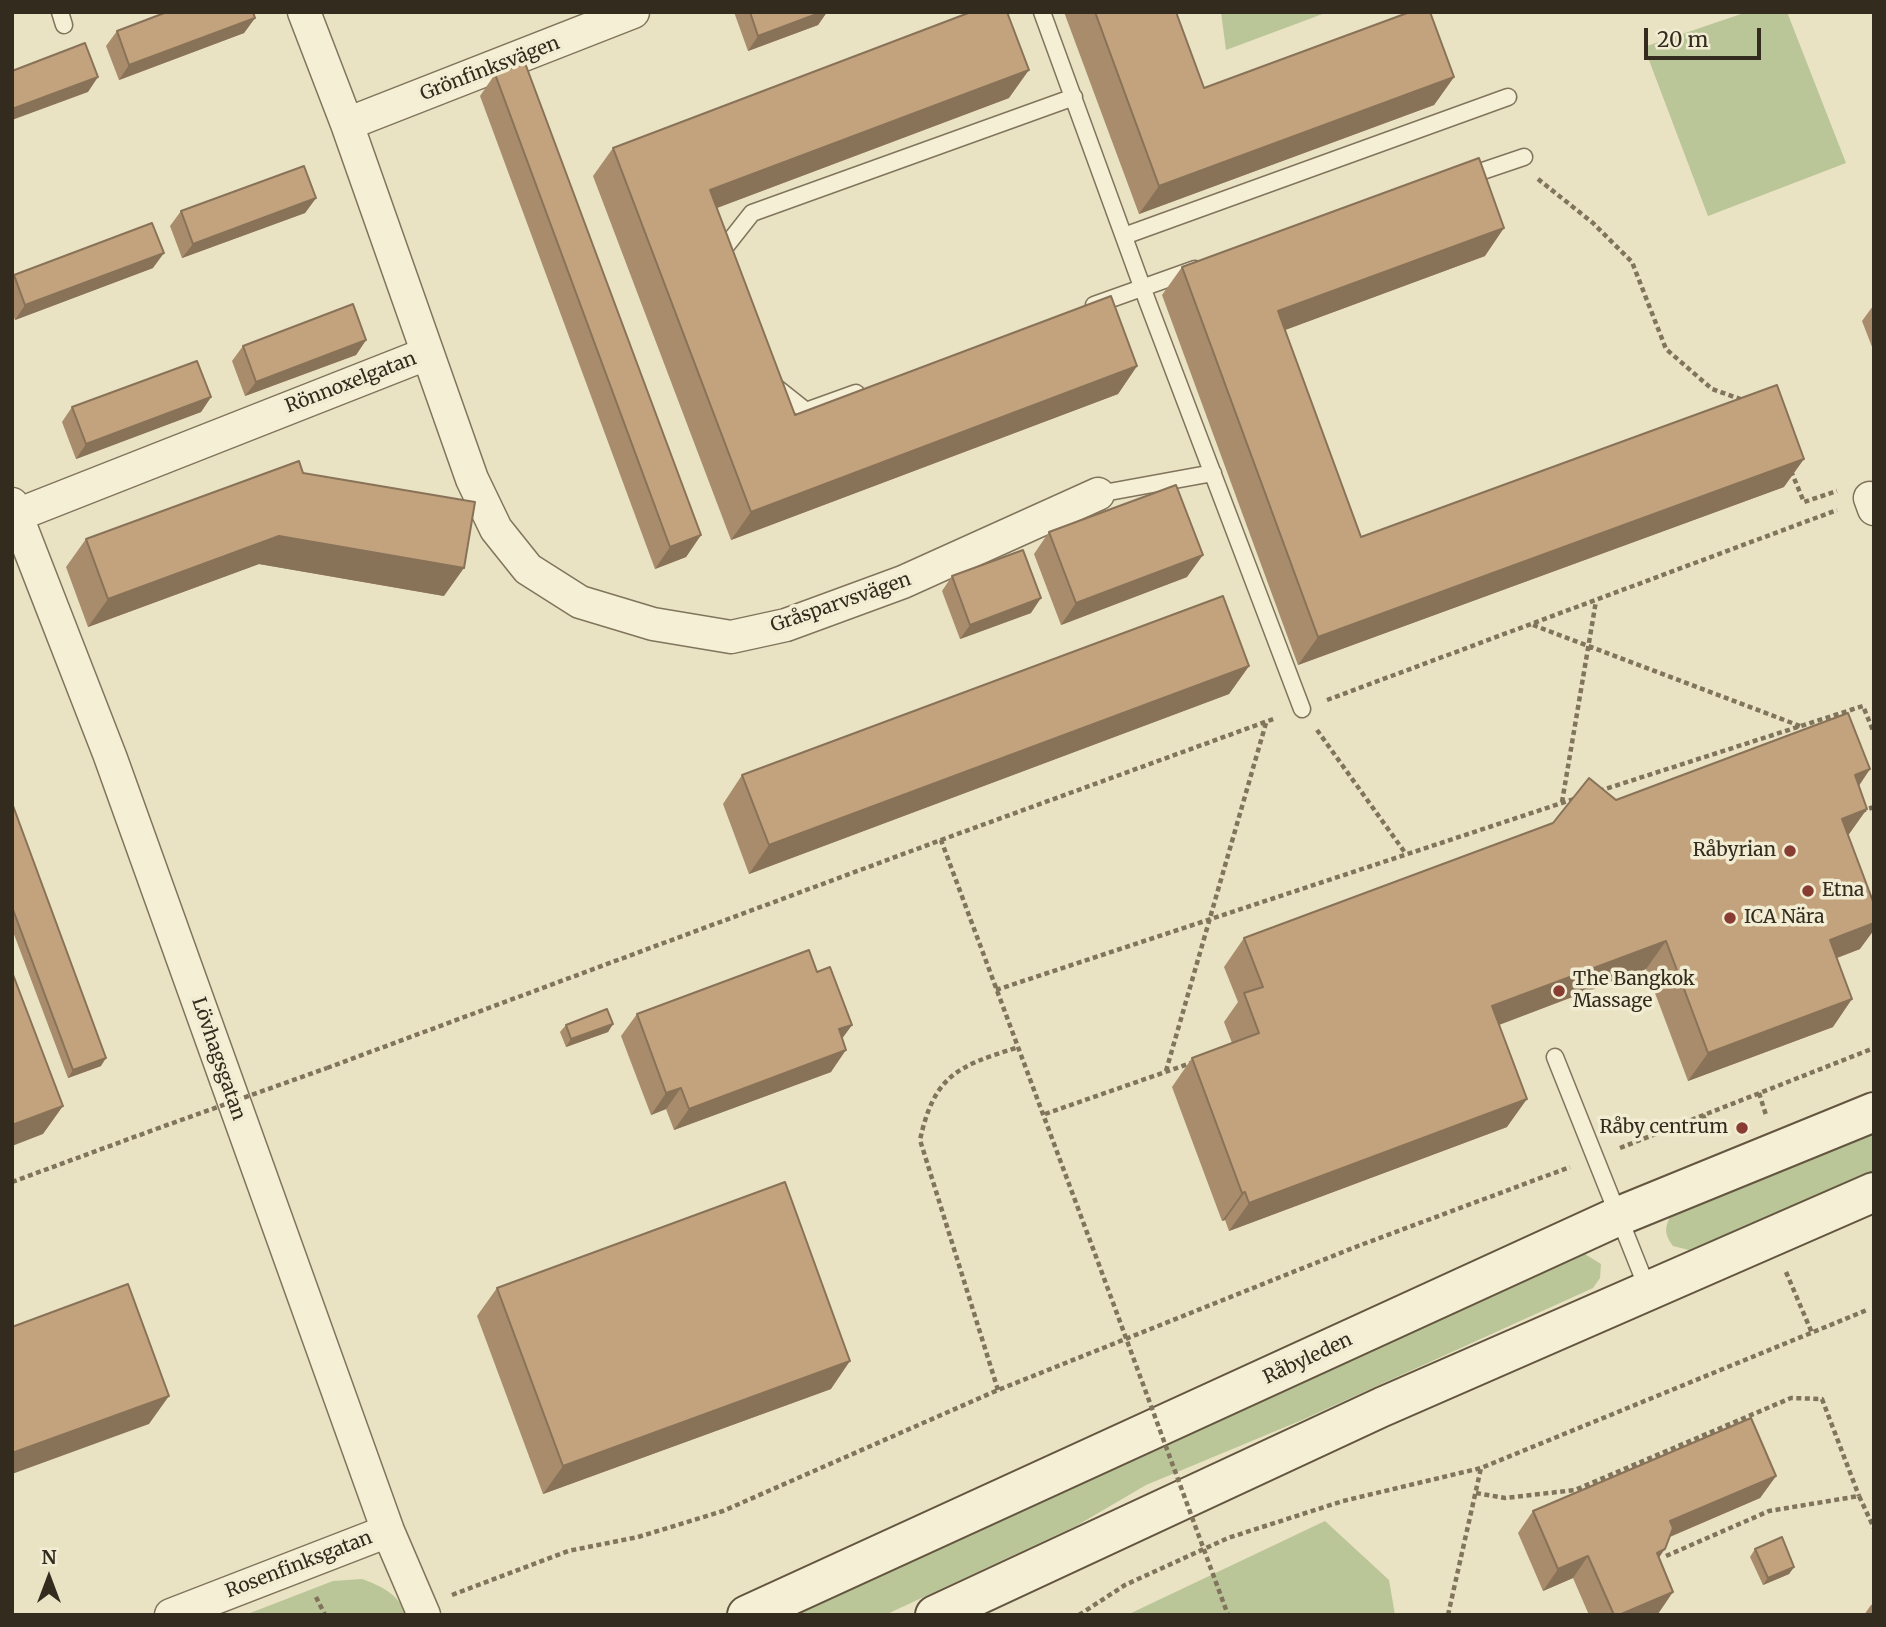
<!DOCTYPE html>
<html>
<head>
<meta charset="utf-8">
<style>
  body { margin:0 }
  #map { position:relative; width:1886px; height:1627px; overflow:hidden; background:#e9e2c3; font-family:Merriweather,serif }
  canvas { display:block }
  .frame { position:absolute; inset:0; border:14px solid #322b1e; pointer-events:none }
  .north { position:absolute; left:14px; top:1543px; width:70px; height:70px; -webkit-text-stroke:5px #f1ecd2; paint-order:stroke; rotate:0deg; font-size:19px; font-weight:700; line-height:28px; text-align:center; color:#322b1e }
  .north::after { content:''; display:block; margin:auto; width:24px; height:32px; background:#322b1e; clip-path:polygon(50% 0,100% 100%,50% 72%,0 100%) }
  .scale { position:absolute; left:1644px; top:28px; width:117px; height:32px; box-sizing:border-box; border:4px solid #322b1e; border-top:0; padding-left:9px; font-size:21px; line-height:24px; white-space:nowrap; color:#322b1e; -webkit-text-stroke:5px #f1ecd2; paint-order:stroke }
</style>
</head>
<body>
<div id="map">
<canvas width="1886" height="1627"></canvas>
<div class="frame"></div>
<div class="north">N</div>
<div class="scale">20 m</div>
</div>
<script>
const c = document.querySelector('canvas').getContext('2d');
c.lineJoin = 'round';
function fillPath(path, color) {
  c.fillStyle = color;
  c.fill(path, 'evenodd');
}
function trace(path, color, width, dash) {
  c.strokeStyle = color;
  c.lineWidth = width;
  c.lineCap = dash ? 'butt' : 'round';
  c.setLineDash(dash || []);
  c.stroke(path);
}
function drawText(font, color, halo, rows, align = 'center') {
  c.font = font + ' Merriweather,serif';
  c.lineWidth = 7;
  c.setLineDash([]);
  c.textBaseline = 'middle';
  c.strokeStyle = halo;
  c.fillStyle = color;
  for (const [text, x, y, turn = 0] of rows) {
    c.save();
    c.translate(x, y);
    c.rotate((+turn || 0) * Math.PI / 180);
    c.textAlign = isNaN(turn) ? turn : align;
    if (halo) c.strokeText(text, 0, 0);
    c.fillText(text, 0, 0);
    c.restore();
  }
}
fillPath(new Path2D(`
  M1221,12H1328L1226,50Z
  M1747,12H1787L1846,163L1708,216L1644,47Z
  M1874,1132V1174L1689,1250L1673,1246C1664,1234 1664,1227 1672,1214Z
  M1580,1251L1601,1264L1600,1278L1593,1288L1302,1420L1146,1485L1076,1526L885,1615H795Z
  M1325,1521L1389,1580L1395,1615H1127Z
  M362,1579C381,1586 399,1594 406,1615H245L333,1581Z`), '#bac598');
const lane = new Path2D(`
  M60,12L64,25
  M1042,12L1148,303L1302,709
  M1465,177L1524,157
  M1124,236L1508,97
  M724,257L722,251L752,213L1074,97
  M1094,305L1195,269
  M772,384L806,411L856,393
  M1098,494L1213,473
  M1555,1057L1648,1290`);
const street = new Path2D(`
  M304,12L347,124L472,479L496,529L528,569L580,602L653,624L731,637L786,625L903,582L1098,494
  M347,124L633,12
  M1870,498L1874,509
  M12,504L110,756L388,1531L424,1615
  M17,515L426,354
  M171,1615L388,1531`);
const secondary = new Path2D(`
  M747,1615L1619,1216L1874,1112
  M935,1615L1382,1407L1874,1192`);
trace(lane, '#81745c', 19);
trace(street, '#81745c', 35);
trace(secondary, '#63553f', 42);
trace(new Path2D(`
  M1538,179L1593,223L1632,262L1666,349L1712,389L1743,400
  M1791,471L1804,502L1837,491
  M1533,625L1800,726
  M1327,700L1837,510
  M1317,730L1406,854
  M1599,791L1863,706L1874,733
  M1562,802L1596,601
  M1861,811L1874,807
  M941,840L1276,718
  M996,990L1577,798
  M327,1068L941,840L1098,1262
  M1166,1071L1266,723
  M1759,1093L1766,1115
  M1045,1114L1191,1063
  M1703,1115L1711,1136
  M1620,1148L1874,1048
  M12,1182L156,1129
  M1786,1272L1812,1333
  M998,1390L920,1140C934,1076 957,1066 1016,1048
  M1476,1493L1505,1498L1575,1490L1791,1398L1822,1399L1859,1496
  M1666,1556L1769,1511L1859,1496L1874,1528
  M452,1595L568,1551L638,1537L723,1511L998,1390L1358,1246L1570,1167
  M316,1597L325,1615
  M1079,1615L1125,1585L1228,1538L1343,1501L1481,1468L1867,1310
  M1448,1615L1481,1468`), '#81745c', 4.5, [5, 3.5]);
trace(lane, '#f5efd5', 16);
trace(street, '#f5efd5', 32);
trace(secondary, '#f5efd5', 38);
trace(new Path2D(`
  M156,1129L327,1068
  M1098,1262L1228,1615`), '#81745c', 4.5, [5, 3.5]);
fillPath(new Path2D(`
  M734,12H827L818,25L748,51Z
  M1064,12H1176L1204,88L1454,77L1434,105L1139,214Z
  M255,18L244,33L119,80L106,46L117,31Z
  M495,74L701,535L686,557L655,569L480,96Z
  M1009,98L717,208L795,415L1137,366L1118,394L731,540L593,176L613,148Z
  M316,198L305,213L182,258L170,226L181,211Z
  M1485,256L1285,330L1361,537L1784,487L1298,665L1162,295L1182,267Z
  M153,268L15,320L12,313V277L14,275Z
  M1873,306H1874V352L1862,321Z
  M366,340L356,355L245,396L232,361L243,346Z
  M211,397L201,412L76,459L62,422L72,407Z
  M303,473L444,596L259,564L88,627L66,567L86,539Z
  M1049,532L1187,577L1061,625L1034,554Z
  M952,576L1031,613L960,639L942,591Z
  M1249,666L1229,694L749,874L723,804L742,775Z
  M1870,769L1859,786L1848,836L1860,949L1837,958L1833,1027L1688,1081L1646,969L1499,1025L1507,1127L1229,1231L1225,1220L1222,1221L1172,1087L1192,1058L1232,1043L1224,1022L1238,1002L1224,967L1244,938Z
  M12,803L101,1066L68,1078L12,929Z
  M817,972L852,1025L842,1038L831,1072L674,1130L666,1109L651,1115L621,1036L637,1014Z
  M613,1024L608,1032L566,1047L560,1032L566,1025Z
  M497,1288L831,1389L543,1494L477,1316Z
  M1776,1476L1760,1498L1670,1537L1659,1558L1658,1614L1655,1615H1589L1573,1578L1543,1591L1518,1533L1533,1511Z
  M1755,1549L1794,1567L1789,1574L1763,1585L1750,1557Z
  M1874,1604V1615H1864L1871,1605Z`), '#a88c6c');
fillPath(new Path2D(`
  M822,12H827L818,25L748,51L758,36Z
  M255,18L244,33L119,80L129,65Z
  M1029,70L1009,98L690,218L710,190Z
  M98,77L88,92L12,120V109Z
  M1454,77L1434,105L1139,214L1159,186Z
  M316,198L305,213L182,258L193,244Z
  M1504,228L1485,256L1258,340L1278,311Z
  M164,253L153,268L15,320L25,305Z
  M366,340L356,355L245,396L256,382Z
  M1137,366L1118,394L731,540L751,512Z
  M211,397L201,412L76,459L86,444Z
  M1804,459L1784,487L1298,665L1318,637Z
  M701,535L686,557L655,569L670,547Z
  M279,536L464,568L444,596L259,564L88,627L108,599Z
  M1203,555L1187,577L1061,625L1076,603Z
  M1041,598L1031,613L960,639L970,625Z
  M1249,666L1229,694L749,874L769,845Z
  M1870,769L1850,798L1855,775Z
  M1867,809L1847,837L1842,819Z
  M1874,923V930L1860,949L1810,968L1830,940Z
  M1666,941L1646,969L1472,1035L1492,1006Z
  M1852,999L1833,1027L1688,1081L1708,1053Z
  M613,1024L608,1032L566,1047L571,1039Z
  M852,1025L836,1047L839,1029Z
  M846,1050L831,1072L674,1130L689,1109Z
  M106,1058L101,1066L68,1078L73,1070Z
  M681,1088L666,1109L651,1115L666,1093Z
  M1527,1099L1507,1127L1229,1231L1249,1203Z
  M63,1106L43,1134L12,1146V1125Z
  M1245,1192L1225,1220L1222,1221L1242,1193Z
  M850,1361L831,1389L543,1494L563,1466Z
  M169,1396L149,1424L12,1474V1453Z
  M1776,1476L1760,1498L1655,1543L1670,1521Z
  M1665,1549L1649,1571L1657,1553Z
  M1588,1556L1573,1578L1543,1591L1558,1569Z
  M1794,1567L1789,1574L1763,1585L1768,1578Z
  M1673,1592L1658,1614L1655,1615H1619Z`), '#887258');
const building = new Path2D(`
  M167,12H253L255,18L129,65L117,31Z
  M750,12H822L758,36Z
  M971,12H1007L1029,70L710,190L795,415L1111,296L1137,366L751,512L613,148Z
  M1095,12H1176L1204,88L1410,12H1430L1454,77L1159,186Z
  M85,43L98,77L12,109V71Z
  M525,63L701,535L670,547L495,74Z
  M1479,158L1504,228L1278,311L1361,537L1777,385L1804,459L1318,637L1182,267Z
  M304,166L316,198L193,244L181,211Z
  M152,223L164,253L25,305L14,275Z
  M353,304L366,340L256,382L243,346Z
  M197,361L211,397L86,444L72,407Z
  M299,461L303,473L475,502L464,568L279,536L108,599L86,539Z
  M1176,485L1203,555L1076,603L1049,532Z
  M1023,550L1041,598L970,625L952,576Z
  M1223,596L1249,666L769,845L742,775Z
  M1848,713L1870,769L1855,775L1867,809L1842,819L1874,904V923L1830,940L1852,999L1708,1053L1666,941L1492,1006L1527,1099L1249,1203L1245,1192L1242,1193L1192,1058L1259,1033L1244,993L1263,987L1244,938L1553,823L1589,778L1616,800Z
  M12,803L106,1058L73,1070L12,907Z
  M809,950L817,972L830,967L852,1025L839,1029L846,1050L689,1109L681,1088L666,1093L637,1014Z
  M12,972L63,1106L12,1125Z
  M607,1009L613,1024L571,1039L566,1025Z
  M785,1182L850,1361L563,1466L497,1288Z
  M128,1284L169,1396L12,1453V1327Z
  M1751,1418L1776,1476L1670,1521L1673,1528L1665,1549L1657,1553L1673,1592L1619,1615H1614L1588,1556L1558,1569L1533,1511Z
  M1782,1537L1794,1567L1768,1578L1755,1549Z`);
fillPath(building, '#c3a37d');
trace(building, '#887258', 2);
for (const [x, y, r, color] of [
  [1790,851,7,"#893d32"],
  [1808,891,7,"#893d32"],
  [1730,918,7,"#893d32"],
  [1559,991,7,"#893d32"],
  [1742,1128,7,"#893d32"]
]) {
  const dot = new Path2D();
  dot.arc(x, y, r, 0, 2 * Math.PI);
  c.fillStyle = color;
  c.fill(dot);
  trace(dot, '#f1ecd2', 2.5);
}
drawText('19px', '#322b1e', '#f1ecd2', [
  ["Grönfinksvägen",490,69,-21],
  ["Rönnoxelgatan",351,383,-21],
  ["Gråsparvsvägen",841,603,-19],
  ["Lövhagsgatan",218,1059,71],
  ["Råbyleden",1308,1359,-25],
  ["Rosenfinksgatan",299,1565,-21]
]);
drawText('19px', '#322b1e', '#f1ecd2', [
  ["Råbyrian",1776,851,"right"],
  ["Etna",1822,891],
  ["ICA Nära",1744,918],
  ["The Bangkok",1573,980],
  ["Massage",1573,1002],
  ["Råby centrum",1728,1128,"right"]
], 'left');
</script>
</body>
</html>
